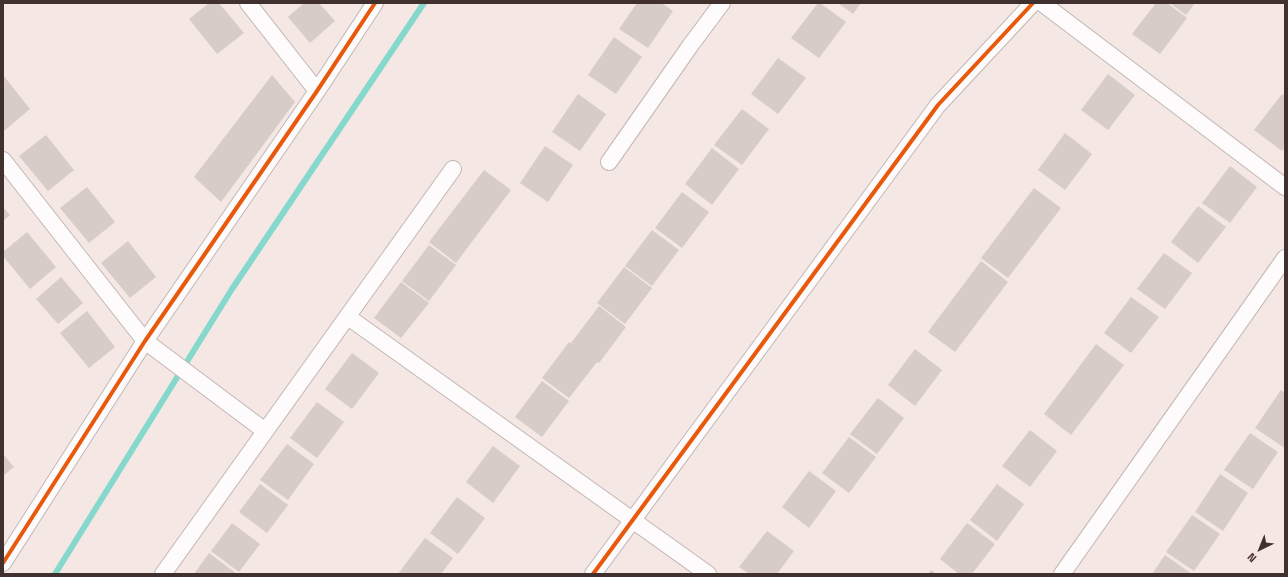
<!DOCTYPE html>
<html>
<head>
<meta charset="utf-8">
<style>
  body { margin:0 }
  #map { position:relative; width:1288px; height:577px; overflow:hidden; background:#f4e7e4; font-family:"Space Grotesk",sans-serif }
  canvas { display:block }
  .frame { position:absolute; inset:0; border:4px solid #40312e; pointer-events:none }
  .north { position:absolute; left:1240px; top:529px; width:40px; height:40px; -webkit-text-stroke:3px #fae3de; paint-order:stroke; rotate:223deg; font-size:11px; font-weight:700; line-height:16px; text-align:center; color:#40312e }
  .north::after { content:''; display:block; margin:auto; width:14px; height:18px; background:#40312e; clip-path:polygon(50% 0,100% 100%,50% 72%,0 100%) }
</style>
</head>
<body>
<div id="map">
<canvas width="1288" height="577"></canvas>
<div class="frame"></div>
<div class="north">N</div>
</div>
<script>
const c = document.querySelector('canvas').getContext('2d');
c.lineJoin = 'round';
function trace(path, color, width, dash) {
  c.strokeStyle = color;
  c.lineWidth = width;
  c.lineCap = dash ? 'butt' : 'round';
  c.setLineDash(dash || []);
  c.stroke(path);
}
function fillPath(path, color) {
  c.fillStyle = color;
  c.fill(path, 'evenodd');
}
trace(new Path2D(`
  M55,574L232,289L424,3`), '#84d9cc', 6);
fillPath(new Path2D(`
  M209,3H219L244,33L217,54L189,19Z
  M304,3H319L335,21L310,43L288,17Z
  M637,3H662L673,11L648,48L619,29Z
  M818,3H820L846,22L819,58L791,38Z
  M838,3H861L853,14Z
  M1156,3H1167L1187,18L1160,54L1132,34Z
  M1170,3H1195L1186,15Z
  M614,37L642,57L616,94L588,75Z
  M778,58L806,78L778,114L751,94Z
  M1108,74L1135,95L1108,130L1081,110Z
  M3,75L30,109L4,131L3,129Z
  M272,75L295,102L221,202L194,177Z
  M578,94L606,114L580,151L552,132Z
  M1282,94L1285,96V146L1282,151L1254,130Z
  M742,109L769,129L742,165L714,145Z
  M1065,133L1092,154L1065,190L1038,170Z
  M46,135L74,170L48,191L19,156Z
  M545,146L573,165L548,202L520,183Z
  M712,148L739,169L712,205L685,184Z
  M1230,166L1257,187L1230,223L1202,203Z
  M484,170L511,190L456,263L429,242Z
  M87,187L115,222L89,243L60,208Z
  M1034,188L1061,208L1008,278L981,258Z
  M682,192L709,212L682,248L655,228Z
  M1198,206L1226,227L1198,263L1171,242Z
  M3,207L10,215L3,221Z
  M652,230L679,250L652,286L625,266Z
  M27,232L56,267L30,289L3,256V252Z
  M128,241L156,277L130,298L101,263Z
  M429,245L456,265L429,301L402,281Z
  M1164,253L1192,273L1165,309L1137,289Z
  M981,261L1008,282L955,352L928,332Z
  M624,267L652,288L625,324L597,303Z
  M61,277L83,303L58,324L36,299Z
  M401,282L429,303L401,338L374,318Z
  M1131,297L1159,317L1131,353L1104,333Z
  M599,306L626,327L599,363L597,362L569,398L542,378L569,342L571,343Z
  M87,311L115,347L89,368L60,333Z
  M1096,344L1124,365L1071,435L1044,414Z
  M915,349L942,370L915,406L888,385Z
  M352,353L379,373L352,409L325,389Z
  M542,381L569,401L542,437L515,417Z
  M1281,390L1285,393V445L1283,447L1255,428Z
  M878,398L904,418L877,454L850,434Z
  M317,402L344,422L317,458L290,438Z
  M1030,430L1057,451L1030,487L1002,466Z
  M1250,433L1278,452L1253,489L1224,470Z
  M849,437L876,457L849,493L822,473Z
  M287,444L314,464L288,500L260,480Z
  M493,446L520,466L493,503L466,482Z
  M3,454L14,467L3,476Z
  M809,471L836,491L809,528L782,507Z
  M1220,474L1248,493L1223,531L1195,512Z
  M260,484L288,505L267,533L239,512Z
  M997,484L1024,504L997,541L970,520Z
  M457,497L485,518L458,554L430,533Z
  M1192,515L1220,534L1194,571L1166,552Z
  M232,523L260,544L239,572L211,551Z
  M967,523L995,544L972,574H959L940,559Z
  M767,531L794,551L777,574H749L739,567Z
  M425,538L453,558L441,574H398Z
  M209,553L237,574H194Z
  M1165,555L1192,574H1152Z
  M931,570L937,574H928Z`), '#d8ccc8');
const street = new Path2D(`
  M248,3L317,91
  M1042,3L1285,187
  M3,160L145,341L265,431
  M609,162L690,46L722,3
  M348,317L708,574
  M3,563L145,341L317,91L375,3
  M163,574L453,169
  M593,574L938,105L1033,3
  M1062,574L1285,258`);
trace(street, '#c2b6b4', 18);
trace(street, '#fdfbfb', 16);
trace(new Path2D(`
  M3,563L145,341L317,91L375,3
  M593,574L938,105L1033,3`), '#e8590c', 4);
</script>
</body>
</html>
